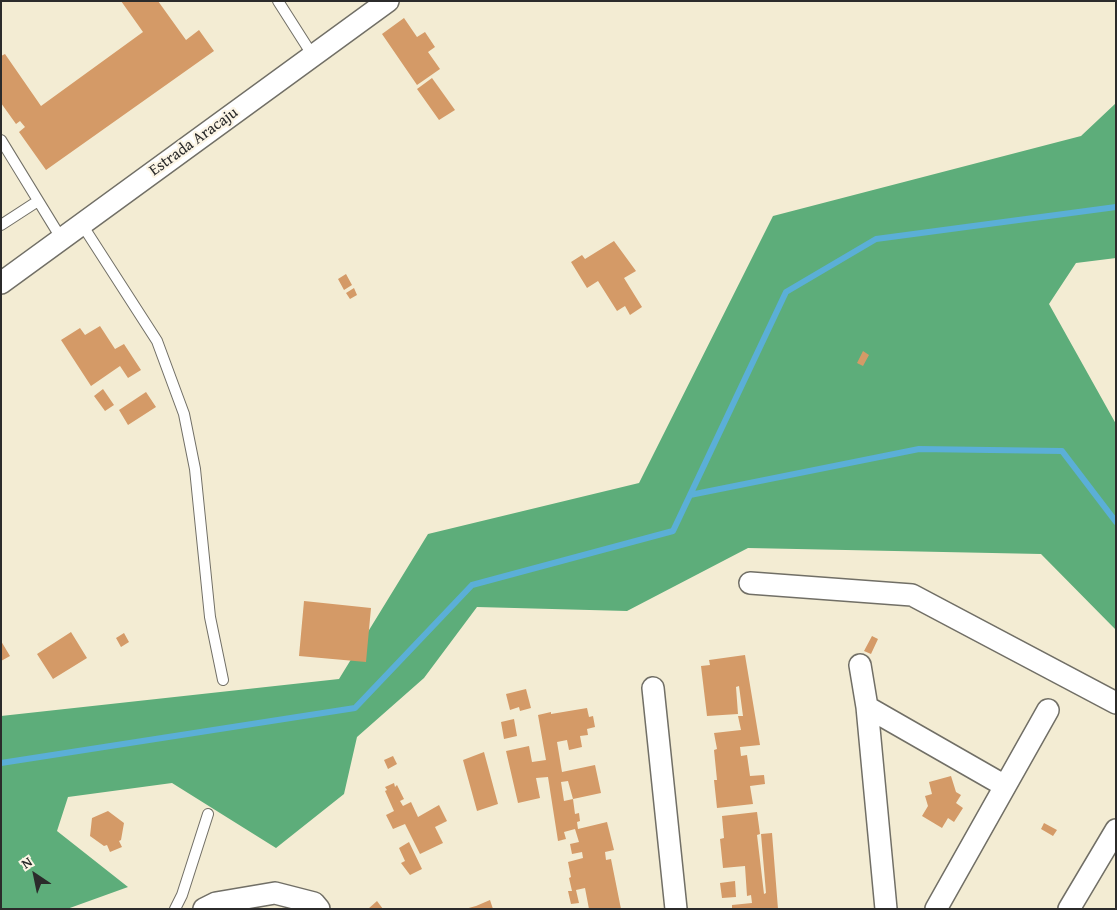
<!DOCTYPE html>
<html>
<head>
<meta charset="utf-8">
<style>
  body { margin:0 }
  #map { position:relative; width:1117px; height:910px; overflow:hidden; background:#f3ecd3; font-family:"Gentium Book Plus",serif }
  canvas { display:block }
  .frame { position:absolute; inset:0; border:2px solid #2b2b2b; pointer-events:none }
  .north { position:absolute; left:10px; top:850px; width:50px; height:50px; -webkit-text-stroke:4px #fcf5e5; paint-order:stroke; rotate:326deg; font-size:14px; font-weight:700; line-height:20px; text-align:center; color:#2b2b2b }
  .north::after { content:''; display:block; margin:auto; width:18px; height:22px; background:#2b2b2b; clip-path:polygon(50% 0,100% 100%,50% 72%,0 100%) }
</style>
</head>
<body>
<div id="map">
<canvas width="1117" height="910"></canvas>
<div class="frame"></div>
<div class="north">N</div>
</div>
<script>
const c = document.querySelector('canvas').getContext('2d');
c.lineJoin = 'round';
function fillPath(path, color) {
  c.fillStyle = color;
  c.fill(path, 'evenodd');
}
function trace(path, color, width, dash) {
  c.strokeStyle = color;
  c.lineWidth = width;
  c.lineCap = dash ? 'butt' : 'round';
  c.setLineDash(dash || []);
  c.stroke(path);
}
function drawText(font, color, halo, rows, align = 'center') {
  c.font = font + ' "Gentium Book Plus",serif';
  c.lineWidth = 4.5;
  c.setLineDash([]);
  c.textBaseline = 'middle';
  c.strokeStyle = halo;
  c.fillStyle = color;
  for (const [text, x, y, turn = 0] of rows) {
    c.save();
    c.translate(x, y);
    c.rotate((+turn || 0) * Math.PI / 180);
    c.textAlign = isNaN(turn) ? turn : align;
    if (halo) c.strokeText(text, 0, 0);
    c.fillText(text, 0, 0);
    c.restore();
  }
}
fillPath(new Path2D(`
  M1116,103V258L1076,263L1049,304L1116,424V630L1041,554L748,548L627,611L477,607L424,678L357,737L344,794L276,848L172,783L68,797L57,831L128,887L67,909H1V716L339,679L428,534L639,483L773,216L1081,136Z`), '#5dad7a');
trace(new Path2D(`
  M690,495L919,449L1062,451L1116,522
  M1,763L355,708L472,585L673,531L786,292L876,239L1116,207`), '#5bafd7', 6);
fillPath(new Path2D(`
  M121,1H158L186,40L199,30L214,51L46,170L19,132L25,127L20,121L16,124L1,103V56L5,54L41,106L143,32Z
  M404,18L417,37L425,32L435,47L428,52L440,69L417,85L382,34Z
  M432,78L455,110L439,120L417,89Z
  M614,241L636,271L624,278L642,307L630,315L625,306L617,311L598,281L587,288L571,262L582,255L585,259Z
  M346,274L352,285L344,290L338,279Z
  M354,288L357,295L350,299L346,293Z
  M100,326L115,349L124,344L141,370L128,378L120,366L91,386L61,340L80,328L85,335Z
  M863,351L869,355L863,366L857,363Z
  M103,389L114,405L105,411L94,396Z
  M146,392L156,407L128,425L119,410Z
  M304,601L371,608L366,662L299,656Z
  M71,632L87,658L53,679L37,654Z
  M124,633L129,642L121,647L116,638Z
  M872,636L878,639L871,654L864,651Z
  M1,641L10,656L1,661Z
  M745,655L760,745L740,747L741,756L747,755L750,776L764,775L765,784L750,786L753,804L717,808L714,780H717L714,750L717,749L714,733L741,730L738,716H743L739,686L736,687L738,714L707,716L701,666L710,665L709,660Z
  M526,689L531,708L520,711L519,707L510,710L506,694Z
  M587,708L589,717L593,716L595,727L587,729L588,735L580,736L582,747L569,750L567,740L557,742L562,772L595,765L601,793L573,799L575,814L579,813L580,821L577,822L578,829L607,822L614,850L605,852L606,860L611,859L621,909H589L585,888L576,890L579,903L571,904L568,891H572L569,878L571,877L568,862L583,858L582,852L572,854L570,844L579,842L575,829L564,832L566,839L558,841L548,777L536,778L540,798L518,803L506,751L529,746L532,762L546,760L538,715L551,712V714ZM568,781L573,799L564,801L561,782Z
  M514,719L517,736L504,739L501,722Z
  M484,752L498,804L477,811L463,760Z
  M393,756L397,764L388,769L384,760Z
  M951,776L956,792L961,795L956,803L963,808L954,822L948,818L942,828L922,816L928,806L925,796L932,794L929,782Z
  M394,783L395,787L397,785L404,799L400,801L403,806L411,802L418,817L439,805L447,821L435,827L443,843L420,854L405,824L393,829L386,815L394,811L385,791L387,790L385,787Z
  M108,811L124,823L121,840L119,841L122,847L110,852L107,845L104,846L90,836L92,818Z
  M757,812L760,834L757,835L764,894L766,893L761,834L772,833L778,909H732V905L752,903L751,895L747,896L745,866L723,868L720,839L724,838L722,816Z
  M1044,823L1057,830L1053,836L1041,829Z
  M409,842L422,869L410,875L401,863L405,861L399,848Z
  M735,881L736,897L722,898L720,883Z
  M490,900L493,909H465L476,906Z
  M377,901L383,909H368Z`), '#d49a67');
const lane = new Path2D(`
  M278,1L313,56
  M1,140L61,238
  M81,223L157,341L184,414L195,469L210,617L223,680
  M1,225L38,201
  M175,909L182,895L208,814`);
const street = new Path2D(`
  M1,283L388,1
  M750,583L912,595L1116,703
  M860,665L867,707L886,909
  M653,688L676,909
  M867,707L1005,786
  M204,909L216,903L275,893L314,903L319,909
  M936,909L1048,710
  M1069,909L1116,830`);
trace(lane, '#716f66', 12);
trace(street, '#716f66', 24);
trace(lane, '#fff', 10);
trace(street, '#fff', 21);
drawText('16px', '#2b2b2b', '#fcf5e5', [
  ["Estrada Aracaju",194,142,-36]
]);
</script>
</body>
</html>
